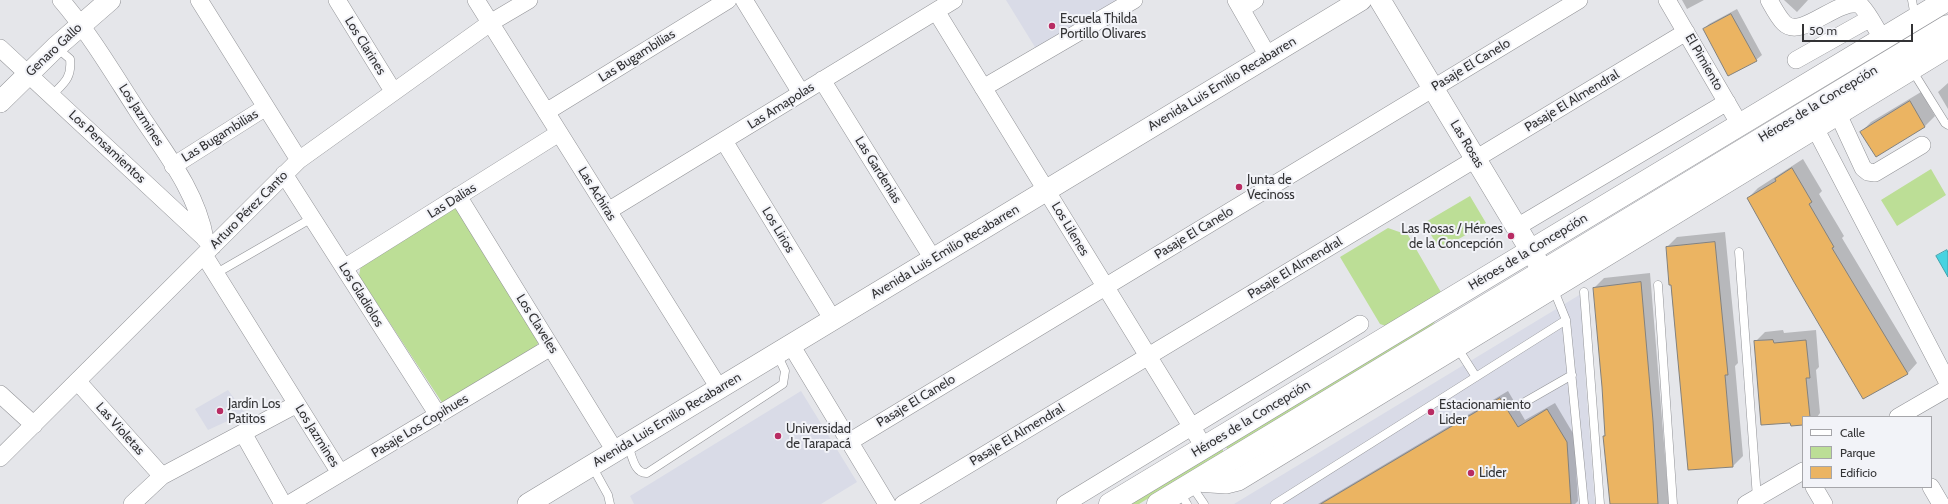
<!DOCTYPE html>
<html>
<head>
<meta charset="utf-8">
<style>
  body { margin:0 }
  #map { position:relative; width:1948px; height:504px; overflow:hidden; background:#e5e6ea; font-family:Cabin,sans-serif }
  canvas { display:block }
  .legend { position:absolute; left:1802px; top:416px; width:130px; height:72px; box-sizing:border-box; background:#f2f3f8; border:1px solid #a6a6aa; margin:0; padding:5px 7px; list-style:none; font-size:12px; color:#333335 }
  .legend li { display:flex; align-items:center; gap:8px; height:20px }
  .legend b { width:20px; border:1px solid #a6a6aa }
  .scale { position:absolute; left:1802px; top:24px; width:111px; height:18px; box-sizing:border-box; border:2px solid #333335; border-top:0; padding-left:5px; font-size:12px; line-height:14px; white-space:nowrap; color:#333335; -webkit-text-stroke:3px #f2f3f8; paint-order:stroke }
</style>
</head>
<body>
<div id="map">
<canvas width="1948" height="504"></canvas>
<ul class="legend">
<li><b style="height:5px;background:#fff"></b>Calle</li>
<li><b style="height:11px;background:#bcde96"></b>Parque</li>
<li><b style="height:11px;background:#ebb462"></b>Edificio</li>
</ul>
<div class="scale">50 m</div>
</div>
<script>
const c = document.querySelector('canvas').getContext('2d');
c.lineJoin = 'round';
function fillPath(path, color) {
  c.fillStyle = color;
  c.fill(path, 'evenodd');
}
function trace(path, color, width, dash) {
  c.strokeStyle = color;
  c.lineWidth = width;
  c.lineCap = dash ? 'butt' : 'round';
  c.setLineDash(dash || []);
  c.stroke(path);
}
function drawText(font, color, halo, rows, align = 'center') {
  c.font = font + ' Cabin,sans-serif';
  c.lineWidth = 4;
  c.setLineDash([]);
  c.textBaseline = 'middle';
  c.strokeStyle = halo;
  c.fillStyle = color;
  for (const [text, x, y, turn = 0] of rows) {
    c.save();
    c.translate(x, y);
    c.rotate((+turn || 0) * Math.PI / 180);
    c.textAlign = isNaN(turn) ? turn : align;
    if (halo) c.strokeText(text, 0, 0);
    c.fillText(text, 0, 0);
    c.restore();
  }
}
fillPath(new Path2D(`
  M1006,0H1126L1038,52Z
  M1581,294L1586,386L1595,504H1234Z
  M228,390L245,413L208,430L195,409Z
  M801,391L857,482L821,504H634L630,496Z`), '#d9dbe7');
fillPath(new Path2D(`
  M1931,169L1946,195L1897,226L1881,200Z
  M1470,196L1486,223L1440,250L1424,223Z
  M455,206L540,339L535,349L443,404L359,276L361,264Z
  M1388,228L1408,235L1442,294L1389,327L1380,324L1340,257Z
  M1438,318L1429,329L1228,450L1226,447Z
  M1222,449L1224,452L1139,504H1131Z`), '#bcde96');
const water = new Path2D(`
  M1947,250L1948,253V277L1936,256Z`);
fillPath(water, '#46d3e1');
trace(water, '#40a3ad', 1);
fillPath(new Path2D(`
  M1682,0H1704L1687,9Z
  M1784,0H1808L1797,12Z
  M1737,9L1762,55L1756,60L1704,29L1709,24Z
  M1948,83V109L1938,92Z
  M1921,92L1935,116L1925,126L1876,155L1861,132L1871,122Z
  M1803,159L1822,191L1819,194L1844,236L1842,238L1917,363L1907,374L1748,198L1758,188Z
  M1725,232L1738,363L1735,366L1743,456L1733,466L1689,469L1667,247L1677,237Z
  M1650,273L1669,504H1611L1604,436L1606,434L1594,288L1604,278Z
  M1783,330L1784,333L1816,330L1819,367L1816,370L1820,413L1817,417H1803V424L1755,342L1765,332Z
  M1508,391L1525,420L1555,403L1574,435L1578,501L1575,504H1318Z`), '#0003');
const building = new Path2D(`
  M1731,14L1757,61L1728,76L1703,29Z
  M1910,101L1925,127L1876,157L1860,132Z
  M1792,168L1812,202L1809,204L1834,247L1832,248L1908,374L1863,399L1794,282L1747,198L1776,181L1775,179Z
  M1715,242L1728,375H1725L1733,467L1688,470L1671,285H1669L1666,247Z
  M1641,282L1653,421L1658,504H1610L1603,436H1605L1602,387L1593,288Z
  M1773,340L1774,343L1806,340L1810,378H1806L1810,417H1803V425L1791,426L1790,423L1761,425L1754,341Z
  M1500,398L1518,427L1547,409L1567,442L1571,504H1321Z`);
fillPath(building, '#ebb462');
trace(building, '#83817d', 1);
const service = new Path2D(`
  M1912,0L1915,17
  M1912,70L1945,123L1948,125
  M52,95C64,83 72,78 70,59L56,47
  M1739,252L1757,498
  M215,274L312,218
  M1658,285L1673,504
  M1553,288L1566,320L1584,504
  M1584,292L1600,504
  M1457,347L1476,377
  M1518,406L1572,375
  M628,445C632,455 634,474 647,473L783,384L785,371L777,354
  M592,466L608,495L610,504
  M1191,485L1204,504
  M1179,491L1187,504
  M1275,504L1566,320`);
const minor = new Path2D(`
  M61,0C90,34 113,73 137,110C163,150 197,191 205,239
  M199,0L299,160
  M337,0L393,91
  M476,0L719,388
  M744,0L801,93
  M1236,0L1268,56
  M1667,0L1740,125
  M1769,0C1773,7 1778,17 1784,23C1801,40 1835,0 1859,4C1868,11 1876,30 1883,39
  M1241,9L1255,0
  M936,11L1204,447
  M0,48L213,246
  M1796,60L1869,19
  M822,80L933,259
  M983,88L1134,0
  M546,112L728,0
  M1838,114L1863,168L1868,172L1875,173L1922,145
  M1815,128L1948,383
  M724,141L833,320
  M173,166L266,107
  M284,174L438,415
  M458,196L615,451
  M608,211L954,0
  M1517,227L1727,102
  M204,255L340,473
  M344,268L559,133
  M791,345L887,504
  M78,382L162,476
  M0,394L34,425
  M1898,417L1948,388
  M243,433L283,504
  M849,442L1579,0
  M0,458L299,160L490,23L529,0
  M1814,487L1824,504
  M1931,487L1941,504
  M132,504L162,476L297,404
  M289,504L551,347
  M903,504L1686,32
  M1065,504L1360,324
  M1746,504L1803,471`);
const tertiary = new Path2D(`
  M1380,0L1552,286
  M0,102L56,47L110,0
  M1196,481L1226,483L1238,480L1945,49
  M528,504L1361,0`);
const secondary = new Path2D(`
  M1912,54L1948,47
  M1110,504L1947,0
  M1158,504L1948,26`);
trace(service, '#919296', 9);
trace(minor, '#919296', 18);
trace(tertiary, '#919296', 22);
trace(secondary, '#919296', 23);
trace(service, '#fff', 8);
trace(minor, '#fff', 17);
trace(tertiary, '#fff', 21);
trace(secondary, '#fff', 22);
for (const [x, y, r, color] of [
  [1052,26,4,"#b82c63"],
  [1239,187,4,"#b82c63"],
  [1511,236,4,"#b82c63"],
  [220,411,4,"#b82c63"],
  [1431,412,4,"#b82c63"],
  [778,436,4,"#b82c63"],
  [1471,473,4,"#b82c63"]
]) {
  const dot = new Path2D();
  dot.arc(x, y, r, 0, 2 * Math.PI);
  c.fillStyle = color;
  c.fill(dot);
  trace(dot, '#f2f3f8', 1.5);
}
drawText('13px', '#333335', '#f2f3f8', [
  ["Escuela Thilda",1060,19],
  ["Portillo Olivares",1060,34],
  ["Junta de",1247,180],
  ["Vecinoss",1247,195],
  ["Las Rosas / Héroes",1503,229,"right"],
  ["de la Concepción",1503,244,"right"],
  ["Jardín Los",228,404],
  ["Patitos",228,419],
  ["Estacionamiento",1439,405],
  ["Lider",1439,420],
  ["Universidad",786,429],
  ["de Tarapacá",786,444],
  ["Lider",1479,473]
], 'left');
drawText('13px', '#333335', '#f2f3f8', [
  ["Los Clarines",365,46,58],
  ["Genaro Gallo",54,50,-43],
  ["Las Bugambilias",637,56,-32],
  ["El Pimiento",1704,62,60],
  ["Pasaje El Canelo",1471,65,-31],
  ["Avenida Luis Emilio Recabarren",1222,84,-31],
  ["Pasaje El Almendral",1572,101,-31],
  ["Héroes de la Concepción",1818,104,-31],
  ["Las Amapolas",781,106,-32],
  ["Los Jazmines",141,115,57],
  ["Las Bugambilias",220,136,-32],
  ["Las Rosas",1467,144,59],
  ["Los Pensamientos",107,147,43],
  ["Las Gardenias",878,170,58],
  ["Las Achiras",597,194,58],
  ["Las Dalias",452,201,-32],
  ["Arturo Pérez Canto",249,210,-45],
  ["Los Lilenes",1070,229,59],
  ["Los Lirios",778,230,59],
  ["Pasaje El Canelo",1194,233,-31],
  ["Avenida Luis Emilio Recabarren",945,252,-31],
  ["Héroes de la Concepción",1528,252,-31],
  ["Pasaje El Almendral",1295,268,-31],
  ["Los Gladiolos",361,295,58],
  ["Los Claveles",537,324,58],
  ["Pasaje El Canelo",916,401,-31],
  ["Héroes de la Concepción",1251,419,-31],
  ["Avenida Luis Emilio Recabarren",667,420,-31],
  ["Pasaje Los Copihues",420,426,-31],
  ["Las Violetas",120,429,48],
  ["Pasaje El Almendral",1017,435,-31],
  ["Los Jazmines",317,436,58]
]);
</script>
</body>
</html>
